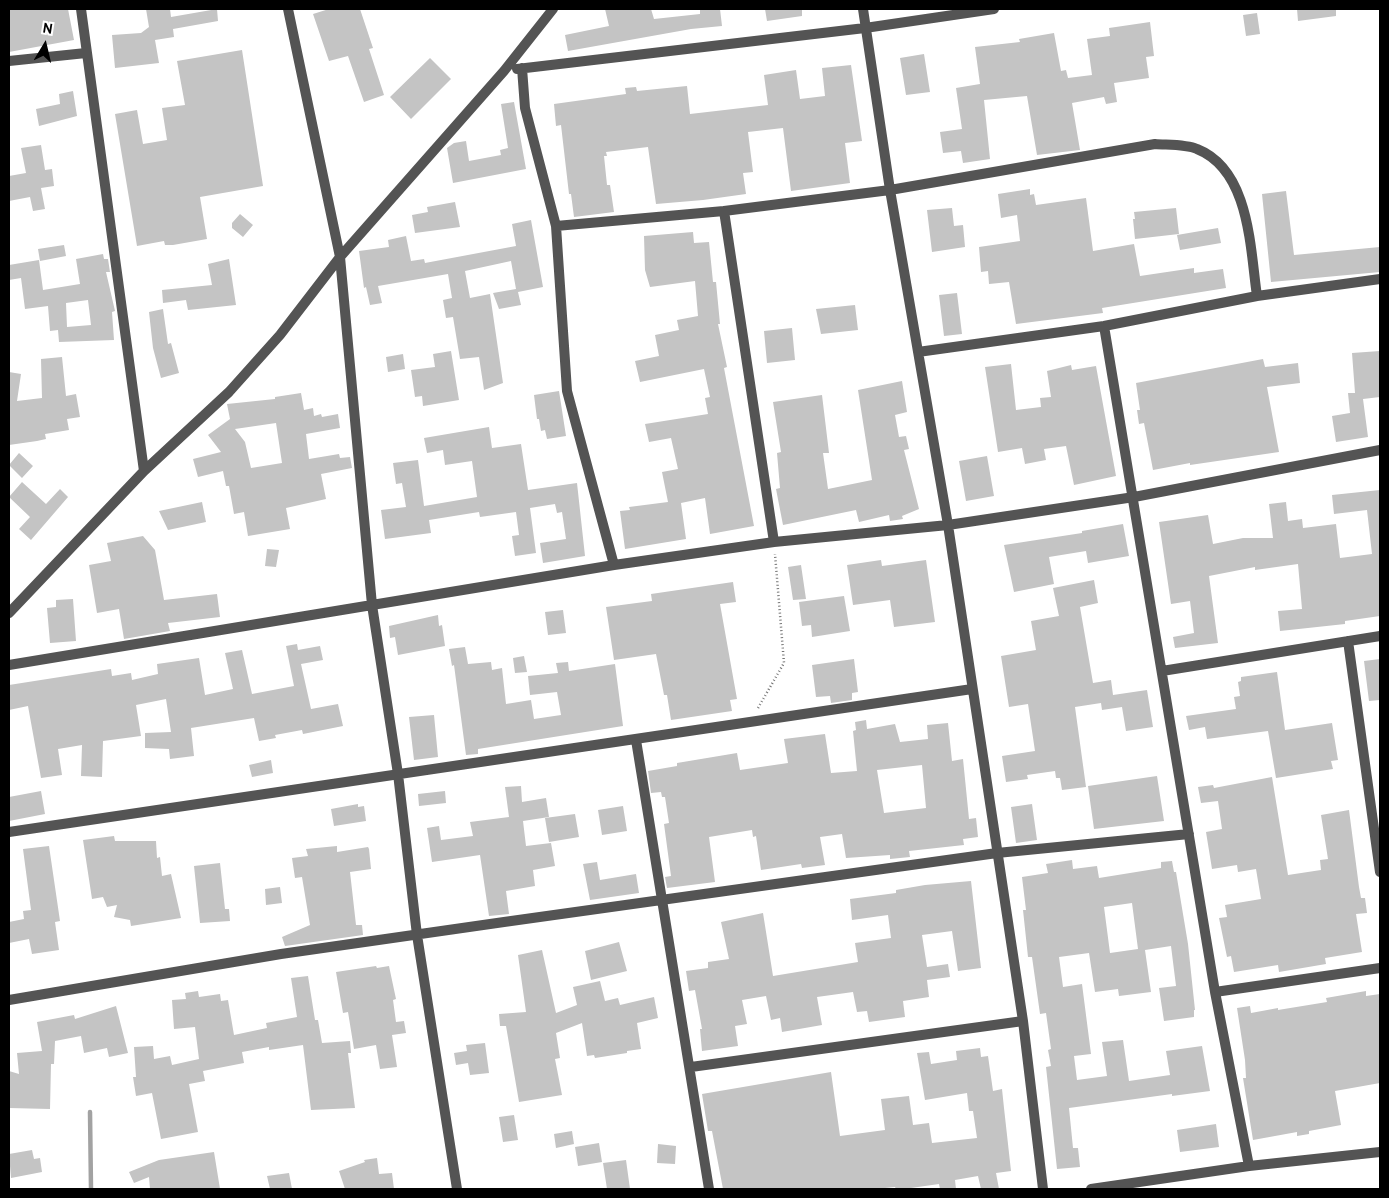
<!DOCTYPE html>
<html>
<head>
<meta charset="utf-8">
<style>
  body { margin:0 }
  #map { position:relative; width:1389px; height:1198px; overflow:hidden; background:#fff; font-family:Overpass,sans-serif }
  canvas { display:block }
  .frame { position:absolute; inset:0; border:10px solid #000; pointer-events:none }
  .north { position:absolute; left:20px; top:20px; width:50px; height:50px; -webkit-text-stroke:4px #fff; paint-order:stroke; rotate:9deg; font-size:14px; font-weight:700; line-height:20px; text-align:center; color:#000 }
  .north::after { content:''; display:block; margin:auto; width:18px; height:22px; background:#000; clip-path:polygon(50% 0,100% 100%,50% 72%,0 100%) }
</style>
</head>
<body>
<div id="map">
<canvas width="1389" height="1198"></canvas>
<div class="frame"></div>
<div class="north">N</div>
</div>
<script>
const c = document.querySelector('canvas').getContext('2d');
c.lineJoin = 'round';
function trace(path, color, width, dash) {
  c.strokeStyle = color;
  c.lineWidth = width;
  c.lineCap = dash ? 'butt' : 'round';
  c.setLineDash(dash || []);
  c.stroke(path);
}
function fillPath(path, color) {
  c.fillStyle = color;
  c.fill(path, 'evenodd');
}
trace(new Path2D(`
  M90,1112L91,1189`), '#a2a2a2', 4.5);
fillPath(new Path2D(`
  M9,9H68L74,40L9,52Z
  M146,9H170L171,17L217,9L218,21L173,29L174,37L155,40L159,63L115,68L112,35L141,33L149,27Z
  M329,9H360L373,48L369,49L384,95L364,102L348,56L329,61L313,14Z
  M605,9H651L654,19L700,14V9H720L722,26L691,29L568,51L565,35L609,26Z
  M765,9H802V16L767,21Z
  M1297,9H1336V16L1298,21Z
  M1257,13L1260,34L1246,36L1243,15Z
  M1150,22L1154,56L1146,57L1149,78L1114,83L1117,102L1106,104L1104,97L1072,103L1080,150L1037,155L1027,96L984,100L990,159L963,163L961,151L943,153L940,132L962,129L956,88L980,84L975,47L1020,42L1019,39L1054,33L1061,71L1066,70L1068,78L1092,75L1087,39L1110,36L1109,28Z
  M242,50L263,186L200,197L207,239L173,245H165L164,241L137,246L115,114L137,110L143,144L167,140L162,108L185,105L177,61Z
  M924,54L930,92L906,95L900,58Z
  M430,58L451,79L411,119L390,97Z
  M851,65L862,141L845,143L850,183L791,191L783,128L748,132L753,172L743,173L746,194L703,200L656,204L648,147L606,152L607,156H604L607,185H610L614,212L574,217L571,194H569L561,125L556,126L554,104L626,94L625,88L636,87L637,91L687,86L690,114L768,105L764,75L796,70L800,99L825,96L822,68Z
  M73,91L77,116L39,126L36,109L60,104L59,94Z
  M514,102L526,169L453,183L447,148L454,143L466,141L469,161L501,155L500,150L508,148L501,104Z
  M41,145L45,170L52,169L54,186L41,188L45,209L33,211L30,197L9,201V176L26,173L21,148Z
  M1030,189V195L1034,194L1036,205L1086,198L1093,251L1134,244L1140,276L1194,268V273L1223,269L1226,288L1102,308L1103,313L1016,324L1009,282L989,284L988,271L981,272L979,247L1020,241L1017,215L1001,218L998,194Z
  M1286,191L1294,255L1380,247V272L1271,282L1262,194Z
  M455,202L460,227L415,233L412,215L428,212L427,207Z
  M952,208L954,226L963,225L965,247L932,252L927,210Z
  M1176,208L1179,234L1135,239L1133,219H1135L1134,212Z
  M240,214L253,225L243,237L232,228V223Z
  M531,220L543,287L518,292L521,305L499,309L493,293L516,289L511,261L465,271L470,298L490,294L503,383L484,390L479,357L460,359L453,317L446,318L443,300L452,298L448,274L378,286L382,303L370,305L366,287L364,288L359,251L389,247L388,240L406,236L411,261L424,259L425,263L516,246L512,224Z
  M1218,228L1221,243L1180,250L1177,235Z
  M693,232L694,243L709,242L713,282H716L720,324H718L727,367L724,368L754,526L710,534L705,498L681,503L686,539L625,549L620,511L630,510L629,507L668,502L662,472L678,469L671,438L649,442L645,424L708,414L705,398L710,397L704,369L640,382L635,361L659,356L655,335L679,330L677,320L698,316L695,281L650,287L645,270L644,236Z
  M64,245L66,256L40,261L38,249Z
  M103,254L104,259H108L110,272H106L115,311L112,312L114,340L59,342L58,330L50,331L48,306L25,309L21,278L9,280V265L39,260L43,290L80,284L76,259ZM88,300L91,325L67,327L66,303Z
  M229,259L236,305L188,310L186,300L163,303L162,290L212,285L208,264Z
  M957,293L962,334L944,336L939,295Z
  M855,305L858,330L821,334L816,309Z
  M163,309L168,344L171,343L179,373L161,378L153,348L149,312Z
  M792,328L795,360L767,363L764,331Z
  M451,351L459,400L423,406L422,396L415,397L411,370L435,367L433,354Z
  M1380,351V397L1363,399L1368,437L1336,442L1332,416L1350,413L1348,393H1355L1352,353Z
  M403,354L405,369L388,372L386,357Z
  M62,357L66,396L76,394L80,417L67,419L69,430L45,434L46,439L37,441L9,445V372L21,374L17,401L42,398L41,359Z
  M1263,359L1265,367L1298,363L1300,383L1267,387L1279,452L1190,465V463L1153,470L1144,423L1139,424L1137,410H1140L1136,383Z
  M1011,364L1016,410L1041,407L1040,398L1051,397L1047,371L1071,365L1072,370L1096,366L1116,476L1074,485L1066,446L1044,449L1046,460L1025,464L1022,448L998,452L985,367Z
  M902,381L907,412L895,415L899,437L906,436L909,449L904,450L919,509L902,516L903,519L890,521L889,515L859,522L856,510L783,525L776,489L780,488L777,453L781,452L773,402L822,395L829,453H823L828,489L872,480L858,390Z
  M559,391L566,436L547,439L545,430L541,431L539,419H537L534,395Z
  M301,393L304,410L313,408L314,416L321,414L322,417L338,414L340,428L306,434L309,459L339,454L340,458L350,457L352,468L321,474L326,499L286,508L290,529L248,536L244,512L234,514L229,486H226L223,471L198,477L193,459L221,452L208,435L230,419L227,404L275,399V397ZM276,423L282,463L251,468L245,442L235,429Z
  M489,427L492,448L521,444L528,490L577,483L585,556L543,563L540,543L566,539L562,512L557,513L555,504L530,508L536,553L515,556L512,536L519,535L516,512L480,517L479,512L429,520L431,533L385,539L381,510L406,507L402,483L396,484L393,463L418,460L424,506L477,497L472,461L445,465L443,450L427,453L424,438Z
  M19,453L33,466L22,478L9,465Z
  M987,456L994,496L966,501L959,461Z
  M22,482L46,504L60,489L68,497L31,540L19,529L30,517L9,497Z
  M1380,490V616L1345,621V624L1280,631L1278,611L1302,609L1298,564L1255,570V567L1209,576L1218,643L1175,648L1173,637L1194,633L1190,601L1171,604L1159,522L1208,515L1213,544L1243,538H1273L1269,504L1286,502L1288,521L1302,519L1303,528L1336,524L1340,558L1372,554L1367,510L1334,514L1332,495Z
  M202,502L206,522L168,530L159,511Z
  M1123,524L1129,556L1088,563L1086,551L1049,557L1054,584L1014,592L1004,545L1082,533V531Z
  M143,536L155,550L164,600L217,594L220,617L168,623L170,631L124,639L119,609L97,613L89,565L111,561L107,543Z
  M267,549L279,550L276,567L265,566Z
  M881,560L882,566L926,560L935,622L894,627L890,600L853,605L847,565Z
  M801,565L806,599L793,600L788,567Z
  M1094,580L1098,603L1080,607L1093,683L1111,680L1113,695L1147,690L1153,727L1126,731L1122,707L1102,710L1101,703L1075,707L1086,787L1062,790L1060,778H1056L1055,771L1027,775L1028,779L1006,782L1002,756L1035,751L1028,704L1009,707L1001,656L1036,650L1031,621L1059,616L1053,588Z
  M733,582L736,602L720,604L737,699L730,700L732,711L671,720L667,695H664L656,654L614,660L606,607L652,601L651,594Z
  M844,596L850,631L812,637L811,625L802,626L799,602Z
  M73,599L76,641L50,643L47,608L56,607V600Z
  M563,610L566,633L548,635L545,612Z
  M438,615L439,626L442,625L445,646L398,655L395,637L390,638L389,626Z
  M297,644L298,650L320,646L323,660L301,664L311,709L338,704L343,726L303,734L302,730L275,735L276,738L259,741L254,718L191,728L194,756L170,759L169,749L145,748V733L171,732L166,699L136,705L141,736L103,741L102,777L81,776L82,745L58,749L62,775L41,778L28,706L9,710V685L111,669L112,676L131,673L132,680L158,674L157,664L199,658L205,695L233,689L225,653L242,650L252,694L294,686L286,646Z
  M465,647L468,664L491,662L492,670L502,668L506,704L531,700L534,719L561,715L557,692L530,695L528,676L558,673L556,663L568,662L569,671L615,664L623,726L478,749V754L466,755L454,665L452,666L449,649Z
  M524,656L527,672L515,673L513,658Z
  M854,659L858,692L852,693V700L831,703L830,696L816,697L812,665Z
  M1380,659V700L1369,701L1364,661Z
  M1277,672L1285,730L1332,723L1338,760L1331,761L1333,769L1276,778L1268,731L1207,739L1205,727L1189,730L1186,716L1236,709L1234,697L1240,696L1238,682L1241,681V677Z
  M434,715L438,757L414,760L409,717Z
  M866,720L867,729L895,724L900,742L928,739L927,725L948,723L952,761L963,759L969,819L976,818L978,837L963,839L964,845L909,851L910,857L890,859V855L846,858L842,834L820,837L825,865L802,868L801,864L761,870L756,836L753,837L752,830L709,837L715,882L667,888L665,877L671,876L664,824L669,823L665,797H662L661,792L651,793L648,771L677,766V763L737,753L740,770L788,763L784,739L825,734L831,773L857,771L853,731L856,730L855,722ZM922,765L926,808L884,813L877,770Z
  M271,760L273,773L252,777L249,765Z
  M1157,776L1164,821L1094,829L1088,786Z
  M1272,777L1288,875L1321,870L1320,860L1328,859L1321,815L1349,810L1359,887L1361,898H1365L1367,913L1356,914L1362,952L1325,958L1326,964L1279,972L1278,965L1234,972L1231,956L1227,957L1219,918L1227,917L1225,905L1261,899L1256,869L1238,872L1237,865L1212,869L1206,832L1222,829L1218,801L1201,803L1198,787L1213,785L1214,788Z
  M521,786L522,802L546,798L549,817L523,821L526,846L551,843L555,866L533,870L535,886L506,891L509,914L489,916L480,855L432,862L427,828L439,826L441,840L473,836L470,822L509,817L505,787Z
  M41,791L45,814L9,821V797Z
  M445,791L446,803L419,806L418,794Z
  M358,804V807L364,806L366,821L334,826L331,809Z
  M1032,804L1037,840L1016,843L1011,807Z
  M623,806L627,831L602,835L598,810Z
  M575,814L579,837L549,842L545,818Z
  M114,836L115,841H156L157,858L160,857L162,876L171,874L181,918L131,926L130,920L114,917L117,905L107,907L103,897L92,899L83,840Z
  M49,846L60,921L55,922L59,950L32,954L29,939L9,943V922L24,919L23,911L31,910L23,849Z
  M337,846V852L368,847L369,849L371,869L350,872L356,925H362L363,935L285,946L282,937L310,925L302,877L295,878L292,858L308,856L306,849Z
  M1072,860L1073,869L1097,866L1099,878L1161,868V862L1172,861L1174,872H1176L1188,944L1195,1010H1194V1017L1164,1021L1159,988L1176,986L1171,946L1145,950L1151,992L1119,996L1118,989L1095,992L1089,953L1059,957L1063,987L1082,984L1091,1054L1074,1056L1077,1080L1107,1076L1102,1042L1123,1040L1129,1081L1170,1075L1166,1051L1202,1046L1210,1091L1172,1096V1094L1069,1108L1073,1148H1078L1080,1167L1057,1169L1046,1067L1051,1066L1048,1050L1051,1049L1046,1013L1040,1014L1032,957H1028L1023,910H1026L1022,877L1048,873L1046,864ZM1132,903L1138,949L1110,953L1104,907Z
  M597,862L600,880L636,874L639,893L590,900L583,864Z
  M220,863L225,909H229L230,921L200,923L194,866Z
  M971,881L981,968L958,971L952,931L922,935L927,967L948,964L950,977L927,980L929,997L903,1001L905,1017L869,1022L867,1011L857,1012L853,992L817,997L822,1025L782,1032L780,1018L771,1020L766,996L742,1000L747,1024L735,1026L738,1046L702,1051L700,1029H702L695,990L689,991L686,971L708,968V962L729,959L721,922L763,913L773,976L858,962L855,943L891,938L888,915L852,920L850,899L896,893V890L925,885Z
  M280,887L282,903L266,905L265,889Z
  M619,942L627,971L591,980L585,951Z
  M542,950L556,1013L577,1005L573,987L600,981L605,1001L618,998L620,1005L654,997L658,1018L637,1023L641,1049L627,1051V1053L595,1058L594,1055L587,1056L582,1023L556,1033L560,1058L555,1059L562,1095L519,1102L506,1026H500L499,1014L526,1012L518,955Z
  M376,966L377,968L389,966L396,999L393,1000L396,1022L404,1021L406,1033L392,1035L397,1067L380,1069L376,1045L354,1049L348,1012L343,1013L336,972Z
  M308,976L315,1020H318L322,1043L350,1041L351,1053H348L355,1108L311,1110L303,1045L269,1050V1047L242,1052L244,1063L203,1071L205,1081L189,1084L198,1132L161,1139L152,1093L136,1096L133,1077H136L134,1047L153,1046L154,1059L170,1056L172,1065L199,1059L195,1027L174,1029L172,1000L186,999L185,993L198,991L199,997L220,994L221,1001L228,1000L234,1035L267,1028L266,1023L297,1017L291,978Z
  M1366,991V996L1380,994V1083L1335,1091L1341,1125L1309,1131V1134L1297,1136V1132L1253,1140L1243,1078H1246L1245,1060L1237,1008L1250,1006L1251,1013L1278,1008V1010L1327,1002L1326,998Z
  M116,1006L128,1053L109,1057L107,1048L84,1053L81,1036L55,1041L54,1064H51L50,1109L9,1108V1071L19,1074L17,1053L42,1051L37,1022L74,1015L75,1019Z
  M485,1043L489,1073L470,1075L468,1063L456,1065L454,1053L467,1051L466,1045Z
  M980,1048L981,1057L988,1056L993,1091L1002,1089L1004,1108L1011,1171L996,1173L999,1189H981L978,1176L955,1180L956,1189H940L939,1184L904,1189H896L895,1187L875,1189H723L712,1131H708L702,1094L831,1072L840,1136L885,1130L881,1099L909,1096L913,1125L929,1123L932,1143L977,1138L973,1111H969L967,1093L925,1100L917,1053L929,1052L931,1064L957,1060L956,1051Z
  M514,1115L518,1140L503,1142L499,1117Z
  M1216,1124L1219,1147L1180,1152L1177,1130Z
  M572,1131L574,1144L556,1148L554,1134Z
  M599,1143L602,1162L578,1166L575,1147Z
  M658,1144L676,1146L675,1164L657,1163Z
  M32,1150L34,1159L40,1158L42,1172L11,1178L9,1154Z
  M214,1152L220,1189H150L149,1177L134,1183L129,1172L159,1160Z
  M377,1158L379,1174L392,1173L394,1189H345L339,1171L365,1162L364,1160Z
  M626,1160L630,1189H607L603,1163Z
  M289,1173L292,1189H270L267,1176Z`), '#c4c4c4');
trace(new Path2D(`
  M758,708L784,663L775,554`), '#767676', 2.5, [1, 2.5]);
trace(new Path2D(`
  M81,9L144,471
  M288,9L340,257L372,605L398,774L417,935L457,1189
  M863,9L890,190L948,525L1023,1021L1043,1189
  M9,61L86,53
  M522,68L525,108L556,226L567,391L614,565
  M517,69L865,28L994,9
  M724,211L774,542
  M556,226L724,211L890,190L1155,144C1168,145 1186,144 1197,149C1250,170 1250,248 1257,296
  M1104,326L1215,992L1249,1166
  M918,352L1104,326L1257,296L1380,279
  M9,613L144,471L229,392L280,335L340,257L504,71L553,9
  M1348,641L1380,872
  M9,665L614,565L774,542L948,525L1134,497L1380,450
  M1162,671L1380,636
  M636,740C659,890 686,1039 709,1189
  M9,832L972,689
  M1215,992L1380,968
  M9,1000L281,954L504,922L997,853L1189,834
  M691,1067L1023,1021
  M1091,1189L1249,1166L1380,1152`), '#545454', 10);
</script>
</body>
</html>
